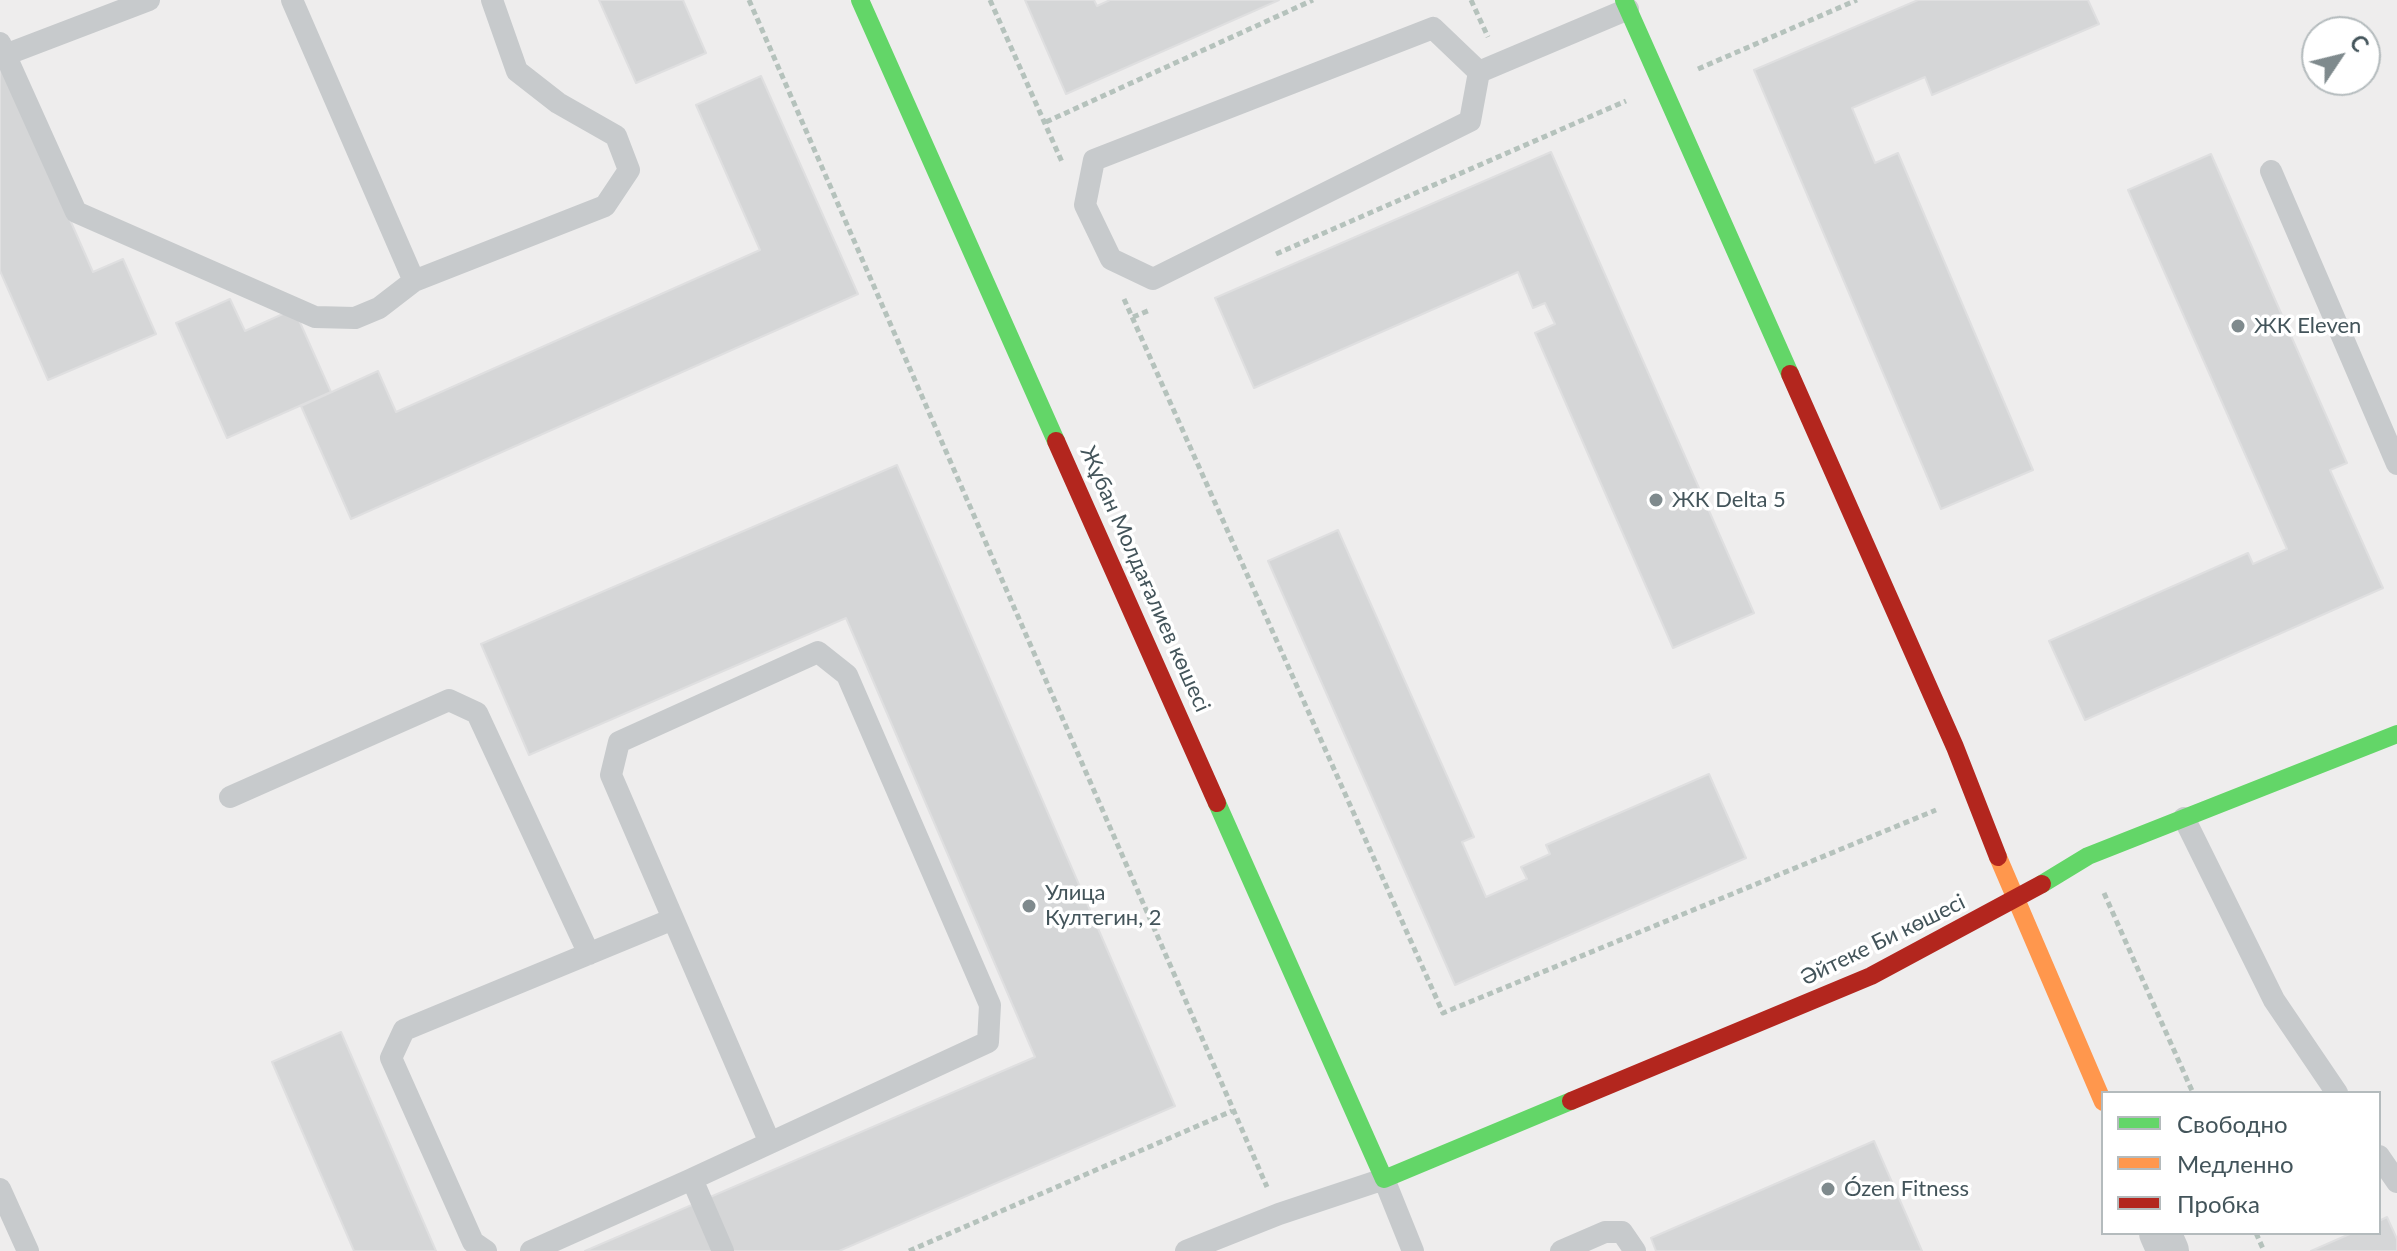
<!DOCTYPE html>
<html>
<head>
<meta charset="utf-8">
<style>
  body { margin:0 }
  #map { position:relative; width:2397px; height:1251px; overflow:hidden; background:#eeeded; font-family:Lato,sans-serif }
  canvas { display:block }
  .legend { position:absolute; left:2101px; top:1091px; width:280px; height:144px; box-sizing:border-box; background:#fff; border:2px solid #b4bbbd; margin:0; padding:10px 14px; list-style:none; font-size:24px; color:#43545a }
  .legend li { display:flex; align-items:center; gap:16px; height:40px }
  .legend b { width:40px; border:2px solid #b4bbbd }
  .north { position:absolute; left:2301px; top:16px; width:80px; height:80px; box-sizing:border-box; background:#fff; border:2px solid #b4bbbd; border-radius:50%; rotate:55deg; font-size:22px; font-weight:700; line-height:32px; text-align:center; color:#43545a }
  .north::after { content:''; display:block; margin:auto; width:28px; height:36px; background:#7f8a8d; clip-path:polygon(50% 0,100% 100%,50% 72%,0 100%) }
</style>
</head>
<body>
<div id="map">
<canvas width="2397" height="1251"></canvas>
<ul class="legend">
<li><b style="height:10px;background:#63d668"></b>Свободно</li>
<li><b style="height:10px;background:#ff974d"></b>Медленно</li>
<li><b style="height:10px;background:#b3261e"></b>Пробка</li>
</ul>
<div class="north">С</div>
</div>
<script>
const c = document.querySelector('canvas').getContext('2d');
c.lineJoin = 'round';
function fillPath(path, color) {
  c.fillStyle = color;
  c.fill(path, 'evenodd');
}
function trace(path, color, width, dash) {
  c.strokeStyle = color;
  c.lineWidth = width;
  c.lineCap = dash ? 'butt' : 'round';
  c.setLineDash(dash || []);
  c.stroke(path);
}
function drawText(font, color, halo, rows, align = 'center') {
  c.font = font + ' Lato,sans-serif';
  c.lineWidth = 7;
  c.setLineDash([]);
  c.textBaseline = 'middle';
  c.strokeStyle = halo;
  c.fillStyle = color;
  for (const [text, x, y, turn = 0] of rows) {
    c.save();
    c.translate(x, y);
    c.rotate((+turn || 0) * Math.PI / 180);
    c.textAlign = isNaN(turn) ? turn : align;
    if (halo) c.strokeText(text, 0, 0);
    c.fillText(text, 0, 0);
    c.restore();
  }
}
const building = new Path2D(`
  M599,0H683L706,53L636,83Z
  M1025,0H1094L1097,6L1110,0H1279L1066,94Z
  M1918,0H2088L2099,24L1932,95L1925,77L1852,108L1875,163L1898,153L2033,470L1941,509L1754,70Z
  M0,61L93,272L123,259L156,334L48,380L0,271Z
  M761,76L858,294L351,519L301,406L378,371L396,412L760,250L696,105Z
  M1551,152L1754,613L1673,648L1535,333L1555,324L1545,303L1533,308L1518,272L1254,388L1215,298Z
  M2211,154L2347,463L2330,470L2383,588L2085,720L2049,641L2248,553L2253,564L2287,549L2128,190Z
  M230,299L245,331L294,309L331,392L227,438L176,323Z
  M897,465L1175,1106L839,1251H585L1035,1057L846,618L529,755L481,644Z
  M1338,530L1474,837L1462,842L1486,897L1527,879L1521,867L1550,854L1546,845L1709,774L1746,858L1455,985L1268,561Z
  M341,1032L436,1251H354L272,1062Z
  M1874,1141L1922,1251H1656L1651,1238Z
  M2387,1217L2397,1239V1251H2311L2352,1233H2379V1221Z`);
fillPath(building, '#d5d6d7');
trace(building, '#dfdfe0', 2);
trace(new Path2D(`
  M749,0L1267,1187
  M990,0L1062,162
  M1471,0L1488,37
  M1698,69L1857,0
  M1046,122L1313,0
  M1276,254L1626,101
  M1124,299L1443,1013L1936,810
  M1133,317L1150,310
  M2104,893L2193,1093
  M2256,1233L2264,1251
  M909,1251L1232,1111`), '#b5c2bc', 5, [6, 4]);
trace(new Path2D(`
  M292,0L414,281
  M1433,28L1479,72L1470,121L1153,279L1111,259L1085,205L1094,160Z
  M0,43L76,212L315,317L355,318L379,308L414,281L605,206L629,170L616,136L558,103L517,71L492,0
  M5,55L149,0
  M1479,72L1628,9
  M2271,171L2397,464
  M230,797L449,700L477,713L589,954
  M2184,818L2274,1000L2337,1093
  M2379,1156L2397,1182
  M0,1189L28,1251
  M486,1251L473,1242L391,1058L404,1030L673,919
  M531,1251L692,1179
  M723,1251L692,1179L988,1042L990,1005L847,675L818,652L619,742L611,775L770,1143
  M1186,1251L1279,1214L1384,1179L1413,1251
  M1561,1251L1605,1232H1622L1635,1251`), '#c7cacc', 22);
trace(new Path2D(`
  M2160,1233L2168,1251`), '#c7cacc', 42);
trace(new Path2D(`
  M860,0L1056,441
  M1624,0L1790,374
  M1217,803L1384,1179L1571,1101
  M2042,884L2088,856L2397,734`), '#63d668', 18);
trace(new Path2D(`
  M1998,857L2103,1102`), '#ff974d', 18);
trace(new Path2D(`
  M1790,374L1955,747L1998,857
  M1056,441L1217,803
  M1571,1101L1871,976L2042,884`), '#b3261e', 18);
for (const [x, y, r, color] of [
  [2238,326,8,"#7f8a8d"],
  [1656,500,8,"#7f8a8d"],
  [1029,906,8,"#7f8a8d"],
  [1828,1189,8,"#7f8a8d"]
]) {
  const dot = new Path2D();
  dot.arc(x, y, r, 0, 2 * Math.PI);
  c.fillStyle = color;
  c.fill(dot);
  trace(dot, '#fff', 3);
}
drawText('22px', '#43545a', '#fff', [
  ["ЖК Eleven",2254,326],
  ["ЖК Delta 5",1672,500],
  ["Улица",1045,893],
  ["Култегин, 2",1045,918],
  ["Ózen Fitness",1844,1189]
], 'left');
drawText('22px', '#43545a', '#fff', [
  ["Жұбан Молдағалиев көшесі",1145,579,66],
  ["Әйтеке Би көшесі",1883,940,-26]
]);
</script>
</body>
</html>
